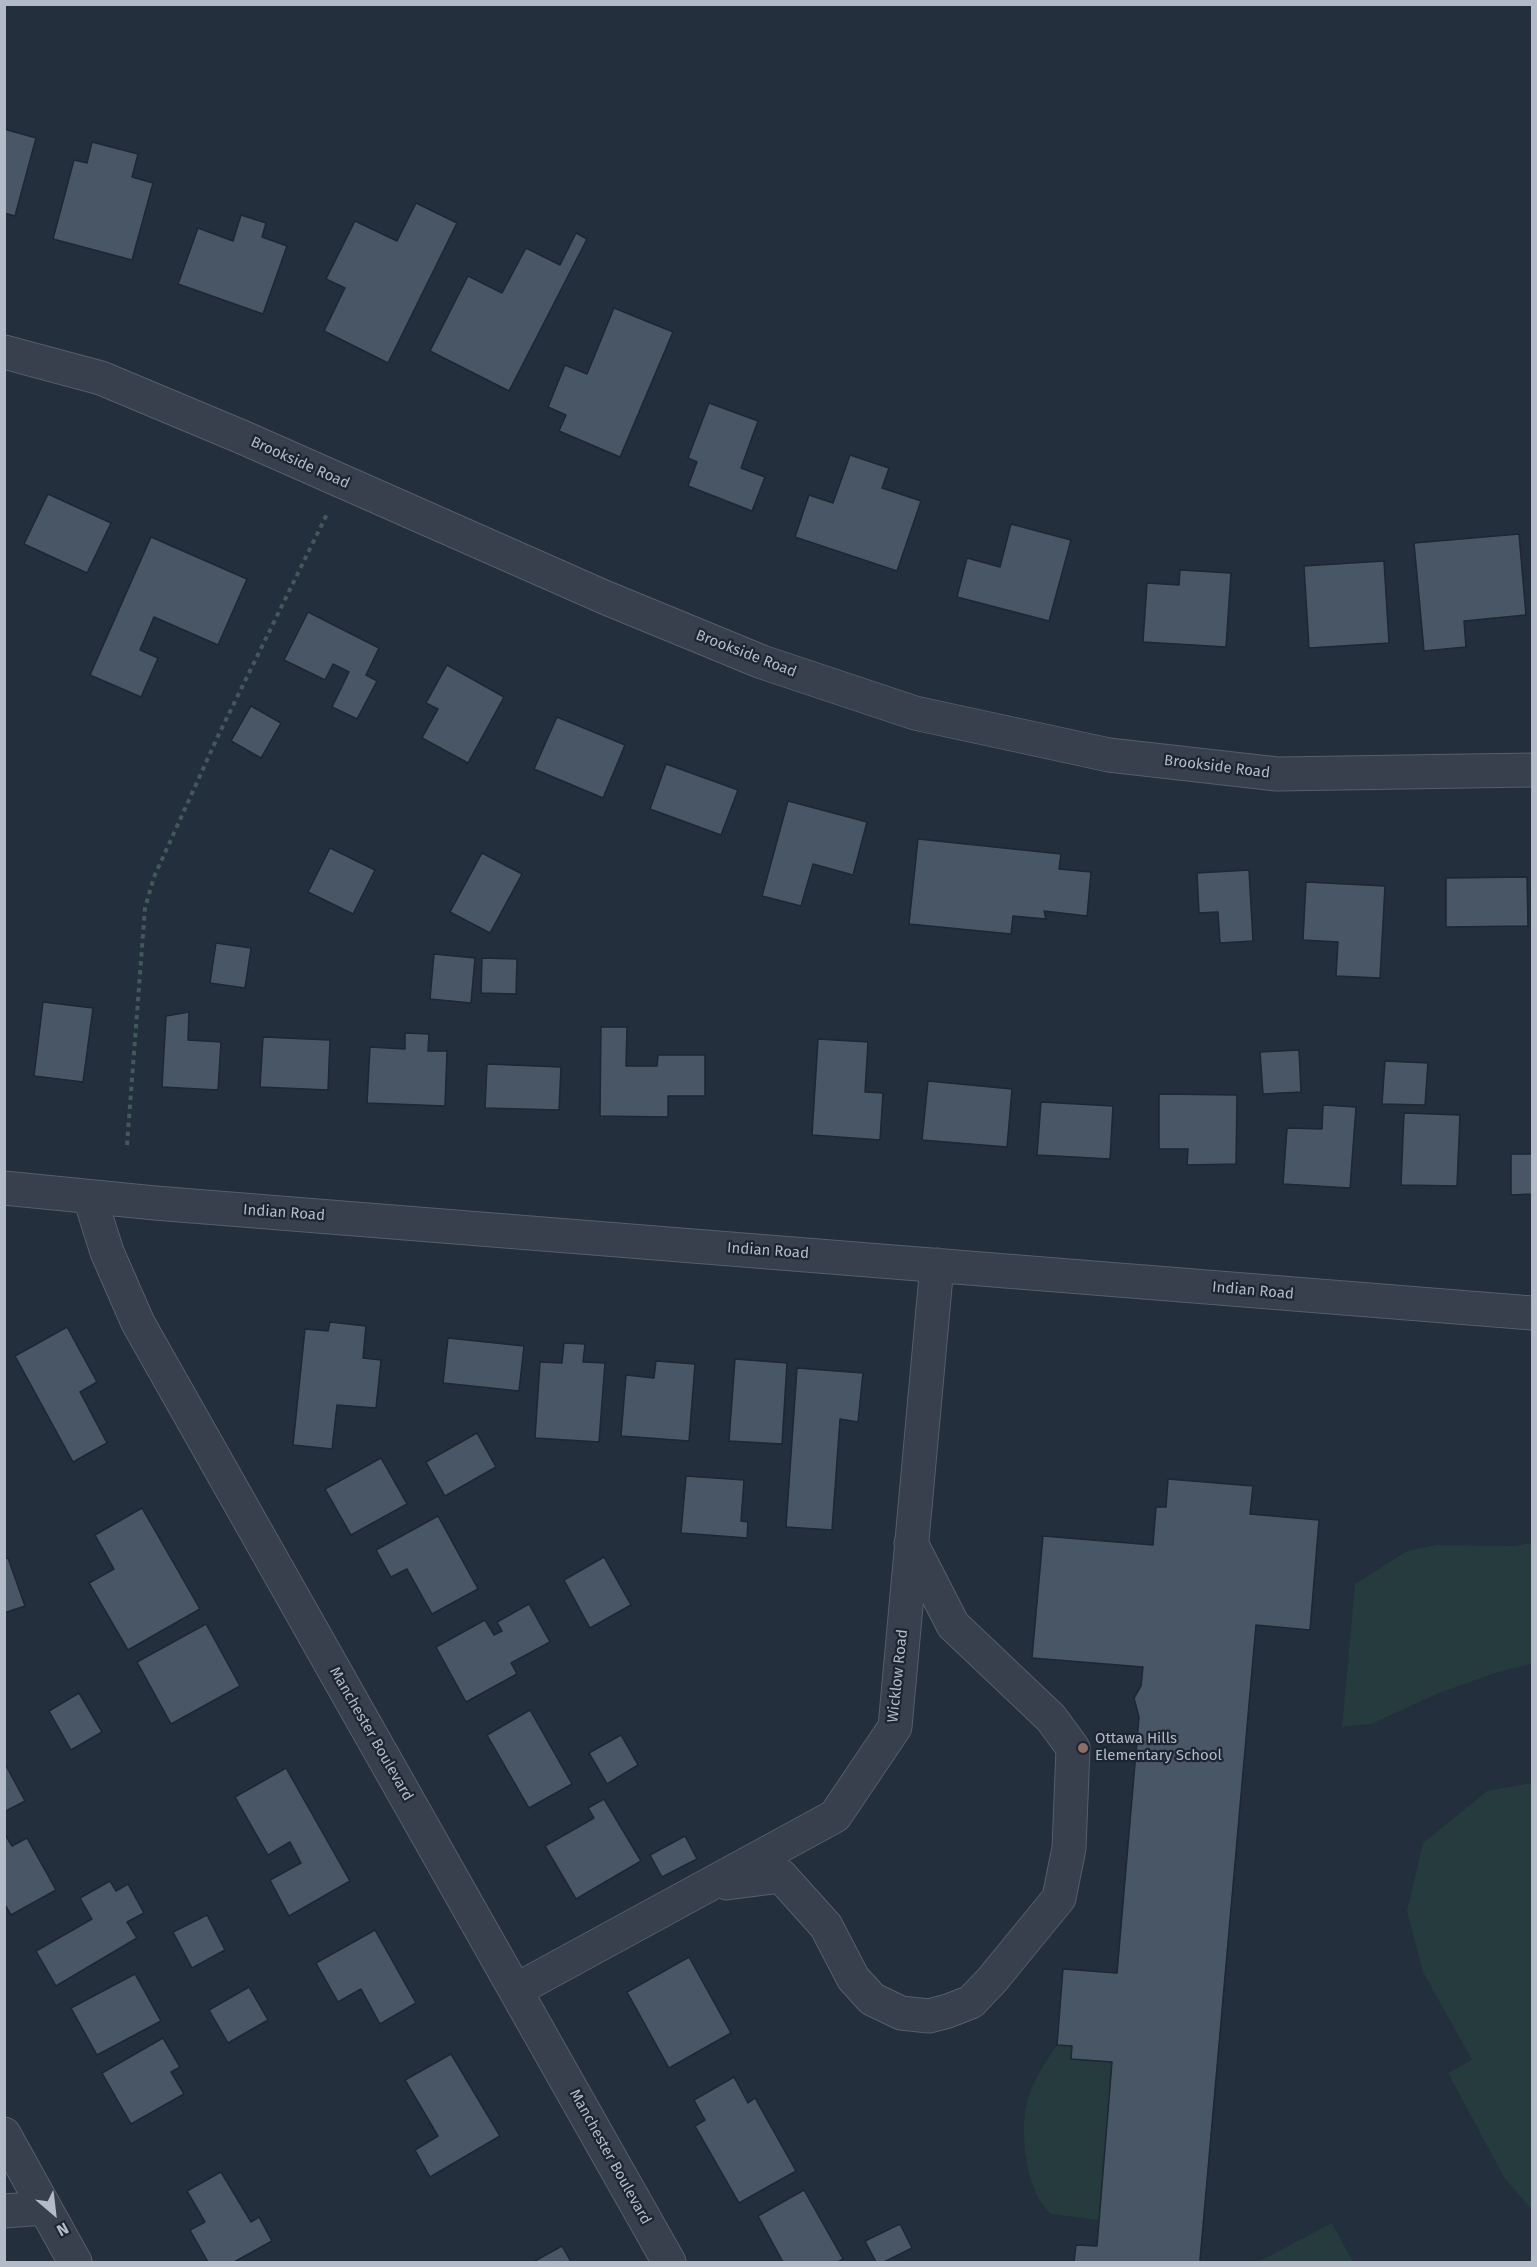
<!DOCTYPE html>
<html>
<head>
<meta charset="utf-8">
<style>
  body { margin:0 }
  #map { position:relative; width:1537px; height:2267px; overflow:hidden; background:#232f3c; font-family:"Fira Sans",sans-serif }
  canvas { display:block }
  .frame { position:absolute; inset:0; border:6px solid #b2bbc7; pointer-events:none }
  .north { position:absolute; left:24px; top:2183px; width:60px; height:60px; -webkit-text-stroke:4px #1c2531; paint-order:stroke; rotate:152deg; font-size:16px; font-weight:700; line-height:24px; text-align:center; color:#b2bbc7 }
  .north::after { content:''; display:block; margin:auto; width:21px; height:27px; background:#b2bbc7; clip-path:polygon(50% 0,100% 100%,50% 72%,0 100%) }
</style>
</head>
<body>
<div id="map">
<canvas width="1537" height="2267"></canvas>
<div class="frame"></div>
<div class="north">N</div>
</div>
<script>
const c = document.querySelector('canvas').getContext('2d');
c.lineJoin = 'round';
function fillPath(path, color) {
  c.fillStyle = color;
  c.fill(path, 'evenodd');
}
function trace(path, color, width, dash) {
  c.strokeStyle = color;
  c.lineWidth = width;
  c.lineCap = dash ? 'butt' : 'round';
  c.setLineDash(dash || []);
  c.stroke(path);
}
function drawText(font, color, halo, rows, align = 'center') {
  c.font = font + ' "Fira Sans",sans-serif';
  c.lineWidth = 4.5;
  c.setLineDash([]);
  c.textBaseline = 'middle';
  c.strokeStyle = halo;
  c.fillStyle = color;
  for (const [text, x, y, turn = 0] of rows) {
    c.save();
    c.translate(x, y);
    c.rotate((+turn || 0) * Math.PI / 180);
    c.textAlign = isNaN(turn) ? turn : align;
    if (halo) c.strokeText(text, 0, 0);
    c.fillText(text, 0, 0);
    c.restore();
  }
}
fillPath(new Path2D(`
  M1532,1543L1531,1664L1498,1672L1439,1693L1371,1724L1342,1727L1355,1584L1407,1551L1437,1545L1514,1546Z
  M1532,1783V2210L1505,2179L1448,2073L1472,2060L1423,1972L1407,1911L1423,1843L1487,1791Z
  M1057,2045L1072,2046L1071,2059L1112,2062L1099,2220L1051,2214C1024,2191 1017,2121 1031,2090C1037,2074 1048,2059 1057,2045Z
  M1332,2223L1353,2262H1258Z`), '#253b3d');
const building = new Path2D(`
  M4,129L36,138L15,216L4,213Z
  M92,142L138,154L132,177L153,183L132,260L53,239L74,160L87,163Z
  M416,203L457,223L388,363L324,331L345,288L326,279L355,221L397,241Z
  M241,215L266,223L262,237L287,246L263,314L178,284L198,228L233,241Z
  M576,233L587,239L509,391L430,351L468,276L502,293L526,248L560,265Z
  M614,308L673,332L620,457L559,431L566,415L548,407L565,365L587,374Z
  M709,403L758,421L741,468L765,477L752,511L688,486L697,462L688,458Z
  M850,455L889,468L882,488L921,501L897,571L795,537L809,495L833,503Z
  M48,494L111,523L87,573L24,544Z
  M1011,524L1071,540L1049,621L957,597L967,558L1000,567Z
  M1519,534L1526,615L1464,621L1466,647L1424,651L1414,543Z
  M151,537L247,579L218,645L154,617L140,650L158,658L141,697L90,675Z
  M1384,561L1389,643L1309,648L1304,566Z
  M1180,570L1231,573L1226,647L1143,642L1147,583L1179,585Z
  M308,612L379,648L366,675L377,681L357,719L332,707L349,672L333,664L325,680L284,660Z
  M447,665L504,697L468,763L422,738L438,709L426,703Z
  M251,706L281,723L261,758L231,741Z
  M557,717L625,745L603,798L534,769Z
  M666,764L738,790L721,835L650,809Z
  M788,801L867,822L853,875L813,864L801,906L762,896Z
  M918,839L1061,854L1059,869L1091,872L1087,916L1044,911L1046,919L1013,916L1011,934L909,924Z
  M330,848L375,870L353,914L308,892Z
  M482,853L522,874L490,933L450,912Z
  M1249,870L1253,941L1220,943L1218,912L1199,913L1197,873Z
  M1527,877L1528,926L1446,927V878Z
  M1306,882L1385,886L1380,978L1336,976L1338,942L1303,940Z
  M216,943L251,948L245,988L210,983Z
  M434,954L475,958L471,1003L430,999Z
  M482,958L517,959L516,994L481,993Z
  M43,1002L93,1008L83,1082L34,1076Z
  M189,1012L188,1040L221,1042L218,1090L162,1087L166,1016Z
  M601,1027H627L626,1066H657L658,1055H705V1096H668V1117L600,1116Z
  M405,1033L429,1034L428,1051H447L445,1106L367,1103L370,1047L405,1049Z
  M263,1037L330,1040L328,1090L260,1087Z
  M818,1039L868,1042L865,1092L883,1093L880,1140L812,1135Z
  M1299,1050L1301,1092L1263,1094L1260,1052Z
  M1385,1061L1428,1063L1425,1105L1382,1104Z
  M487,1064L561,1067L559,1110L485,1108Z
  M928,1081L1012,1089L1007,1147L922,1140Z
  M1159,1094L1237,1095L1236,1164L1187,1165L1188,1149H1159Z
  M1041,1102L1113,1106L1110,1159L1037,1155Z
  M1323,1105L1356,1107L1350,1188L1283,1184L1287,1128L1322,1129Z
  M1404,1113L1460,1115L1457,1186L1401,1185Z
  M1511,1154H1532V1194L1511,1195Z
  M330,1322L366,1326L363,1358L381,1360L376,1408L337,1405L332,1449L293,1445L305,1329L328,1331Z
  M67,1327L97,1382L80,1392L107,1443L73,1462L15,1356Z
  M448,1338L524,1346L519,1391L443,1383Z
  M564,1343L585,1344L583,1362L605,1363L599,1442L535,1438L540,1362L562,1363Z
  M735,1359L787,1363L782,1444L729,1441Z
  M656,1361L695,1364L689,1441L621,1436L626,1375L654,1378Z
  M797,1368L863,1373L858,1422L840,1419L832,1530L786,1527Z
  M477,1433L496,1467L445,1496L426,1462Z
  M381,1458L407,1504L351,1535L325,1489Z
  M686,1476L744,1480L741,1521L748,1522L747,1538L681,1533Z
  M1168,1479L1253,1486L1250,1514L1319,1520L1310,1630L1256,1625L1200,2260L1201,2262H1074L1076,2245L1097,2246L1112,2062L1071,2059L1072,2046L1057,2045L1063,1969L1117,1973L1139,1717L1134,1698L1141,1686L1143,1667L1032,1658L1043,1536L1153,1545L1156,1507H1166Z
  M142,1508L200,1609L128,1650L89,1583L114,1569L95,1535Z
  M438,1516L478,1589L432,1614L407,1569L391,1577L376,1550Z
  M604,1557L631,1605L590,1628L564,1580Z
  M8,1558L25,1606L4,1613V1559Z
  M529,1604L550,1642L511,1663L517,1674L466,1702L436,1647L485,1620L494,1635L502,1631L497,1622Z
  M206,1624L240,1686L171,1724L137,1662Z
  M79,1693L102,1732L71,1750L49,1711Z
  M530,1710L572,1784L529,1808L487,1735Z
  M621,1735L638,1765L607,1784L589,1753Z
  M4,1762L25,1801L4,1812Z
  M286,1768L350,1881L289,1916L270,1880L301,1863L290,1842L268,1855L235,1797Z
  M604,1799L641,1861L576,1899L545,1846L594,1818L588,1808Z
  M4,1833L12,1846L27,1838L56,1890L11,1915L4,1903Z
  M685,1836L697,1859L662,1877L650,1855Z
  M110,1881L116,1891L128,1884L144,1913L127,1922L137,1938L56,1986L36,1951L92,1919L80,1898Z
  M207,1915L225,1950L192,1968L173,1932Z
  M375,1930L416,2003L380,2024L361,1989L338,2002L316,1963Z
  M689,1957L731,2033L669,2068L627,1992Z
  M135,1974L161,2021L97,2055L71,2008Z
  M249,1987L268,2020L228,2043L209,2010Z
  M163,2038L180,2067L171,2072L184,2094L131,2124L102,2073Z
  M451,2054L500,2136L430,2177L415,2150L438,2136L405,2080Z
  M734,2077L748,2103L755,2098L796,2171L739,2203L695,2126L705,2120L694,2100Z
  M221,2172L251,2222L259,2217L272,2241L234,2262H208L190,2230L205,2222L187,2191Z
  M804,2190L843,2259L838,2262H783L758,2216Z
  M900,2224L912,2248L884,2262H876L865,2241Z
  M562,2246L571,2262H533Z`);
fillPath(building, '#495665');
trace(building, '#1e2733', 1.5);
const minor = new Path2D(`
  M4,352L101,378L242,437L604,597L762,662L915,713L1109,755L1277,774L1532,770
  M4,1188L155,1203L1532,1313
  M90,1198L107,1252L138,1323L669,2262
  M727,1883L781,1876L826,1926L853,1978L872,1999L901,2013L929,2016L948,2011L971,2002L992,1980L1059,1898L1069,1848L1073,1748L1051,1718L953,1625L911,1543
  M516,1990L835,1816L895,1727L937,1265
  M4,2134L75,2262
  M4,2211L45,2208`);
trace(minor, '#555e6a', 35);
trace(new Path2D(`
  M127,1145L145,908L154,877L218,736L328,512`), '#43585a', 4, [4.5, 4.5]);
trace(minor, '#37404c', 33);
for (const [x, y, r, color] of [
  [1083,1748,6,"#8d6e63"]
]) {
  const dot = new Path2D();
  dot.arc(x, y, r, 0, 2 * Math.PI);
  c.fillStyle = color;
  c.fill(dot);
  trace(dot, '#1c2531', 2);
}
drawText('15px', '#b2bbc7', '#1c2531', [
  ["Brookside Road",300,463,24],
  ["Brookside Road",746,654,21],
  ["Brookside Road",1217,767,7],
  ["Indian Road",284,1213,4],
  ["Indian Road",768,1251,4],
  ["Indian Road",1253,1291,5],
  ["Wicklow Road",898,1676,-84],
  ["Manchester Boulevard",371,1734,60],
  ["Manchester Boulevard",610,2157,61]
]);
drawText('15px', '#b2bbc7', '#1c2531', [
  ["Ottawa Hills",1095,1739],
  ["Elementary School",1095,1756]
], 'left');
</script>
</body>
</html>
